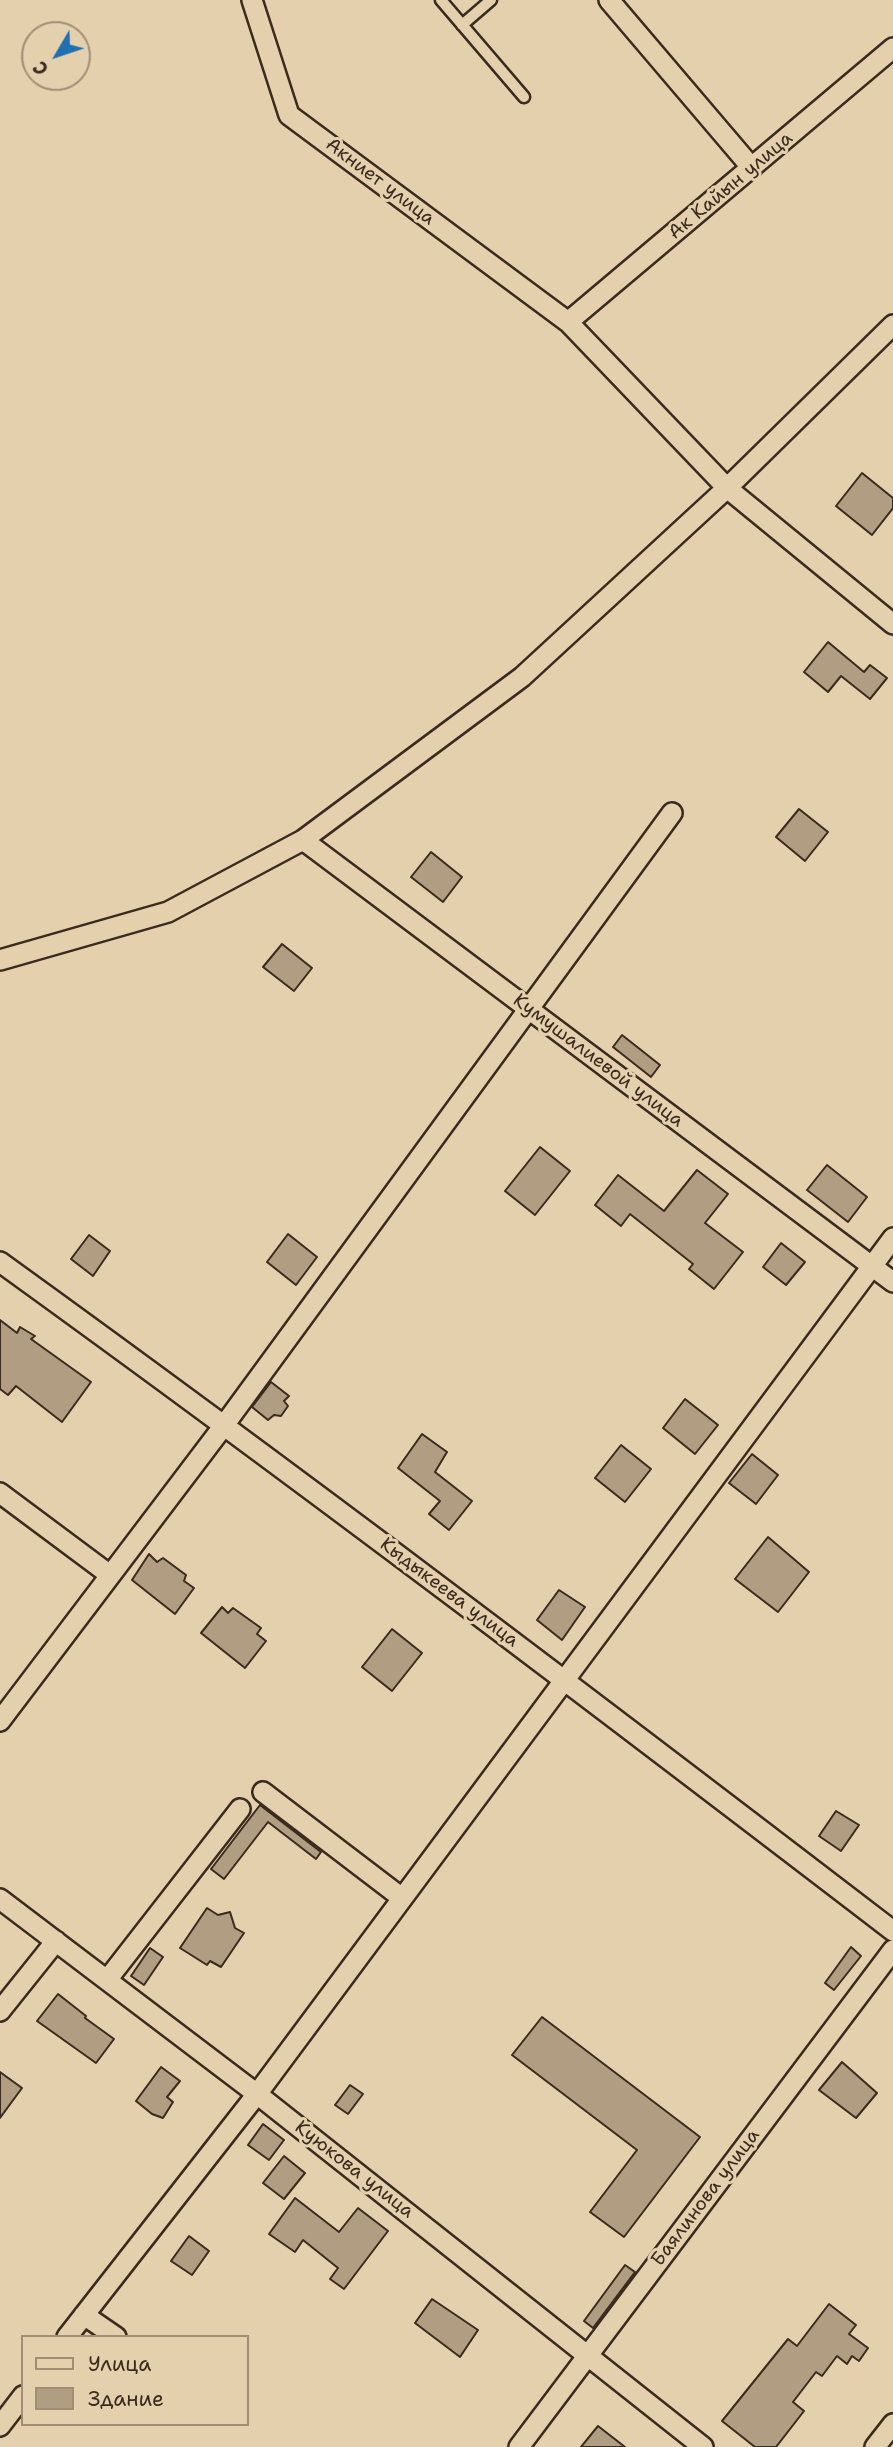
<!DOCTYPE html>
<html>
<head>
<meta charset="utf-8">
<style>
  body { margin:0 }
  #map { position:relative; width:893px; height:2447px; overflow:hidden; background:#e5d0ae; font-family:"Shantell Sans",sans-serif }
  canvas { display:block }
  .legend { position:absolute; left:21px; top:2335px; width:228px; height:91px; box-sizing:border-box; background:#e5d0ae; border:2px solid #a18e74; margin:0; padding:9px 12px; list-style:none; font-size:21px; color:#3b2a1e }
  .legend li { display:flex; align-items:center; gap:14px; height:35px }
  .legend b { width:35px; border:2px solid #a18e74 }
  .north { position:absolute; left:21px; top:21px; width:70px; height:70px; box-sizing:border-box; background:#e5d0ae; border:2px solid #a18e74; border-radius:50%; rotate:231deg; font-size:19px; font-weight:700; line-height:28px; text-align:center; color:#3b2a1e }
  .north::after { content:''; display:block; margin:auto; width:24px; height:32px; background:#1f6fb2; clip-path:polygon(50% 0,100% 100%,50% 72%,0 100%) }
</style>
</head>
<body>
<div id="map">
<canvas width="893" height="2447"></canvas>
<ul class="legend">
<li><b style="height:9px;background:#e5d0ae"></b>Улица</li>
<li><b style="height:19px;background:#b19d81"></b>Здание</li>
</ul>
<div class="north">С</div>
</div>
<script>
const c = document.querySelector('canvas').getContext('2d');
c.lineJoin = 'round';
function fillPath(path, color) {
  c.fillStyle = color;
  c.fill(path, 'evenodd');
}
function trace(path, color, width, dash) {
  c.strokeStyle = color;
  c.lineWidth = width;
  c.lineCap = dash ? 'butt' : 'round';
  c.setLineDash(dash || []);
  c.stroke(path);
}
function drawText(font, color, halo, rows, align = 'center') {
  c.font = font + ' "Shantell Sans",sans-serif';
  c.lineWidth = 6;
  c.setLineDash([]);
  c.textBaseline = 'middle';
  c.strokeStyle = halo;
  c.fillStyle = color;
  for (const [text, x, y, turn = 0] of rows) {
    c.save();
    c.translate(x, y);
    c.rotate((+turn || 0) * Math.PI / 180);
    c.textAlign = isNaN(turn) ? turn : align;
    if (halo) c.strokeText(text, 0, 0);
    c.fillText(text, 0, 0);
    c.restore();
  }
}
const building = new Path2D(`
  M862,473L893,498V508L872,535L836,506Z
  M828,642L864,672L870,665L887,678L870,699L841,676L828,692L804,672Z
  M799,809L828,832L805,861L776,837Z
  M431,852L462,877L443,902L411,877Z
  M282,944L312,968L294,991L263,967Z
  M622,1035L660,1065L651,1077L613,1047Z
  M540,1147L570,1171L535,1215L505,1191Z
  M827,1165L867,1197L848,1222L807,1190Z
  M697,1170L728,1194L705,1223L743,1252L714,1289L689,1269L693,1264L630,1214L621,1226L595,1205L618,1175L664,1211Z
  M288,1234L317,1257L296,1285L267,1262Z
  M89,1235L110,1251L93,1276L71,1259Z
  M781,1243L805,1262L786,1285L763,1267Z
  M0,1320L17,1333L20,1327L35,1336L31,1339L91,1382L62,1422L16,1386L8,1395L0,1389Z
  M271,1382L289,1396L284,1401L288,1406L281,1416L274,1415L268,1420L252,1407Z
  M685,1399L718,1425L695,1454L663,1428Z
  M422,1434L447,1452L435,1472L472,1501L449,1530L429,1514L440,1501L398,1468Z
  M621,1445L651,1469L625,1502L595,1478Z
  M752,1454L778,1475L756,1504L729,1483Z
  M768,1537L809,1572L778,1612L735,1579Z
  M149,1554L157,1562L163,1558L186,1575L184,1581L194,1588L175,1614L132,1580Z
  M559,1590L585,1607L562,1640L537,1620Z
  M222,1607L228,1613L233,1608L261,1628L257,1634L266,1641L245,1668L201,1633Z
  M392,1629L422,1653L392,1691L362,1667Z
  M260,1805L321,1852L316,1859L268,1822L224,1879L211,1869Z
  M836,1811L859,1825L841,1851L819,1836Z
  M207,1908L218,1915L230,1912L235,1928L244,1933L221,1967L210,1961L207,1965L180,1948Z
  M851,1947L861,1956L834,1990L825,1983Z
  M150,1948L163,1957L144,1985L131,1976Z
  M58,1994L86,2016L85,2018L114,2039L96,2063L37,2021Z
  M542,2017L700,2137L624,2237L590,2212L637,2150L512,2055Z
  M842,2062L877,2093L856,2118L819,2090Z
  M161,2067L180,2081L167,2097L173,2102L163,2118L152,2114L136,2101Z
  M0,2072L22,2088L0,2118Z
  M350,2085L363,2094L348,2114L335,2105Z
  M263,2124L284,2140L269,2160L248,2145Z
  M284,2156L305,2173L284,2199L263,2183Z
  M295,2198L339,2232L358,2208L388,2231L344,2289L330,2279L338,2268L303,2240L295,2252L269,2234Z
  M189,2236L209,2251L192,2275L171,2261Z
  M625,2265L635,2272L593,2328L584,2321Z
  M432,2299L478,2330L460,2357L415,2323Z
  M829,2304L856,2325L849,2334L868,2348L859,2361L852,2356L847,2364L837,2356L822,2376L816,2372L793,2402L804,2411L776,2447H755L722,2421L788,2339L797,2346Z
  M598,2426L625,2447H581Z`);
fillPath(building, '#b19d81');
trace(building, '#3b2a1e', 2);
const lane = new Path2D(`
  M441,0L524,97
  M462,25L491,0`);
const street = new Path2D(`
  M252,0L289,115L568,322L727,488L893,624
  M609,0L752,168
  M568,322L893,48
  M303,840L893,1282
  M0,960L168,912L303,840L522,677L727,488L893,325
  M0,1262C302,1480 598,1705 893,1931
  M0,1493L110,1575
  M0,1721L225,1424L672,813
  M263,1792L402,1898
  M0,1899L257,2094L703,2447
  M107,1980L240,1809
  M0,2011L56,1941
  M84,2315L116,2337
  M67,2337L257,2094L893,1238
  M0,2426L23,2396
  M519,2447L893,1950
  M875,2447L893,2424`);
trace(lane, '#3b2a1e', 15);
trace(street, '#3b2a1e', 24);
trace(lane, '#e5d0ae', 10);
trace(street, '#e5d0ae', 19);
drawText('19px', '#3b2a1e', '#e5d0ae', [
  ["Акниет улица",380,182,37],
  ["Ак Кайын улица",731,186,-40],
  ["Кумушалиевой улица",598,1061,37],
  ["Кыдыкеева улица",449,1593,37],
  ["Куюкова улица",354,2170,38],
  ["Баялинова улица",706,2198,-53]
]);
</script>
</body>
</html>
